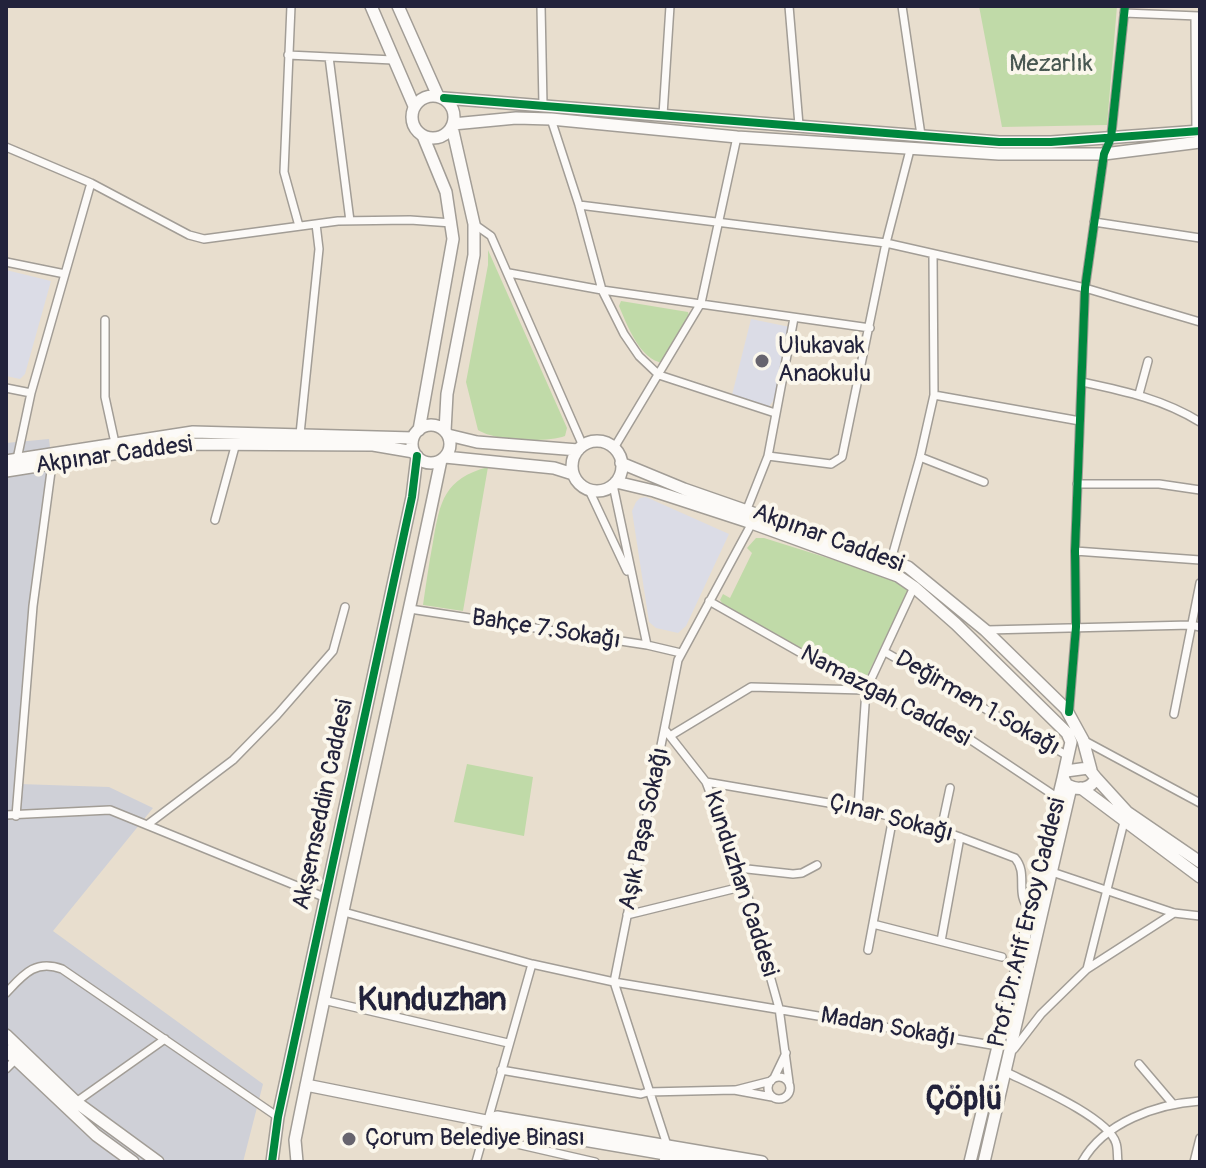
<!DOCTYPE html>
<html>
<head>
<meta charset="utf-8">
<style>
  body { margin:0 }
  #map { position:relative; width:1206px; height:1168px; overflow:hidden; background:#e8dece; font-family:Pangolin,sans-serif }
  canvas { display:block }
  .frame { position:absolute; inset:0; border:8px solid #22223b; pointer-events:none }
</style>
</head>
<body>
<div id="map">
<canvas width="1206" height="1168"></canvas>
<div class="frame"></div>
</div>
<script>
const c = document.querySelector('canvas').getContext('2d');
c.lineJoin = 'round';
function fillPath(path, color) {
  c.fillStyle = color;
  c.fill(path, 'evenodd');
}
function trace(path, color, width, dash) {
  c.strokeStyle = color;
  c.lineWidth = width;
  c.lineCap = dash ? 'butt' : 'round';
  c.setLineDash(dash || []);
  c.stroke(path);
}
function drawText(font, color, halo, rows, align = 'center') {
  c.font = font + ' Pangolin,sans-serif';
  c.lineWidth = 8;
  c.setLineDash([]);
  c.textBaseline = 'middle';
  c.strokeStyle = halo;
  c.fillStyle = color;
  for (const [text, x, y, turn = 0] of rows) {
    c.save();
    c.translate(x, y);
    c.rotate((+turn || 0) * Math.PI / 180);
    c.textAlign = isNaN(turn) ? turn : align;
    if (halo) c.strokeText(text, 0, 0);
    c.fillText(text, 0, 0);
    c.restore();
  }
}
fillPath(new Path2D(`
  M6,270L51,281L25,374L20,379L6,376Z
  M751,319L790,327L775,398L769,407L732,395Z
  M646,497L729,534L686,626L678,633L656,628L649,622L632,511L636,502L640,498Z`), '#dbdce6');
fillPath(new Path2D(`
  M49,439L52,464L19,784L109,787L153,808L53,931L263,1084L243,1162H6V443Z`), '#cfd0d7');
fillPath(new Path2D(`
  M979,6H1117L1107,125L1002,127Z
  M488,250L567,428L565,436C546,443 495,441 478,430L466,382L488,265Z
  M621,301L688,312L689,316L663,363C640,360 627,325 619,306Z
  M488,467L463,611L423,605C426,584 429,563 433,542C440,501 444,479 488,467Z
  M756,538H764L882,575L909,589L864,682L726,608L720,600L723,594L730,598L752,553L747,548Z
  M467,764L533,777L524,836L454,822Z`), '#c0daa8');
const street = new Path2D(`
  M291,6L284,172L299,226
  M541,6L543,105
  M789,6L799,125
  M902,6L921,135
  M1124,13L1198,16
  M1195,16L1196,132
  M288,55L393,60
  M329,57L350,221
  M663,115L670,6
  M551,119L579,205L602,290L624,334L639,356L659,375L775,413
  M6,147L91,183L189,235L204,239L338,221L410,220L452,223
  M579,205L886,243L1085,288L1200,322
  M1094,222L1200,238
  M474,224L491,236L583,446
  M6,262L65,274
  M509,273L602,290L870,328
  M105,320V397L115,443
  M1082,382C1124,391 1163,399 1200,422
  M6,388L31,393
  M1139,394L1148,361
  M934,395L1080,421
  M300,434L319,249L316,224
  M614,448L701,303L737,137
  M768,456L831,464L842,457L886,243L910,150
  M920,457L984,482
  M17,459L31,393L91,183
  M1077,484H1159L1200,490
  M613,485L647,645
  M589,490L627,571
  M747,509L768,456L794,318
  M215,520L236,443
  M1075,551L1200,560
  M891,560L920,457L934,395L933,255
  M709,601L866,690L956,730L1058,798
  M410,609L647,645L681,653
  M987,630L1191,625L1200,627
  M885,652L1068,756
  M1069,712L1076,627L1075,551L1085,288L1104,154L1111,138L1125,6
  M1174,714L1200,583
  M666,731L706,782L745,886L779,1008L789,1082
  M670,736L751,687L864,690
  M1083,740L1200,803
  M706,782L858,808L941,830L1015,858C1029,874 1014,894 1030,910
  M858,808L866,690L914,587
  M6,815L110,810L324,897
  M16,816L33,606L52,464
  M147,825L233,760L277,715L333,651L345,607
  M941,830L950,788
  M738,868L793,874L802,873L817,865
  M1052,872L1174,913L1200,916
  M344,912L532,964L614,982L998,1046
  M627,915L745,886
  M873,924L1002,957
  M941,941L960,837
  M868,950L893,817
  M1087,969L1124,822
  M6,993C23,975 35,959 62,969L278,1117
  M323,1000L508,1043
  M1014,1049L1041,1014L1087,969L1174,913
  M1139,1064L1173,1104
  M6,1069L16,1059
  M501,1070L641,1094L648,1092L734,1090L772,1097
  M1006,1072C1030,1084 1108,1117 1116,1143C1118,1149 1117,1156 1118,1162
  M768 1088a11 11 0 1 1 22 0a11 11 0 1 1-22 0Z
  M774,1078L786,1053
  M736,1090L771,1081
  M76,1102L165,1039
  M482,1136L595,1162
  M476,1162L532,964
  M663,1162L667,1145L614,982L678,660L752,523
  M1082,1162C1104,1122 1157,1104 1200,1101
  M1194,1162L1200,1138`);
const secondary = new Path2D(`
  M371,6L414,106
  M398,6L438,96
  M412 117a21 21 0 1 1 42 0a21 21 0 1 1-42 0Z
  M444,98L999,142H1051L1200,131
  M453,124L516,118L551,119L737,137L999,154H1104L1200,142
  M412 444a19 19 0 1 1 38 0a19 19 0 1 1-38 0Z
  M419,430L453,239L446,192L423,136
  M445,431L447,394L474,255V224L452,127
  M448,435L477,442L578,450
  M572 466a25 25 0 1 1 50 0a25 25 0 1 1-50 0Z
  M445,457L554,468L573,474
  M6,461L193,432L413,438
  M621,463L684,489L908,567L985,630L1066,709L1083,740L1091,770
  M6,471L176,444L373,445L414,452
  M616,482L654,491L746,521L898,576L914,587L956,624L1067,733L1071,742L1063,778L1067,785C1077,790 1090,791 1096,778L1088,768L1066,771
  M1096,778L1127,812L1200,862
  M1081,788L1200,877
  M6,1035L76,1102L158,1162
  M6,1050L96,1135L133,1162
  M306,1085L486,1121L496,1125L712,1162
  M486,1121L497,1117L762,1162
  M272,1162L278,1117L412,497L417,456
  M297,1162L295,1140C340,913 394,687 441,460
  M970,1162L1063,778
  M984,1162L1071,787`);
trace(street, '#a29d96', 10);
trace(secondary, '#a29d96', 14);
trace(street, '#fcfaf8', 7);
trace(secondary, '#fcfaf8', 11);
trace(new Path2D(`
  M444,98L999,142H1051L1200,131
  M1069,712L1076,627L1075,551L1085,288L1104,154L1111,138L1125,6
  M272,1162L278,1117L412,497L417,456`), '#00873e', 8);
for (const [x, y, r, color] of [
  [762,361,8,"#67646e"],
  [349,1139,8,"#67646e"]
]) {
  const dot = new Path2D();
  dot.arc(x, y, r, 0, 2 * Math.PI);
  c.fillStyle = color;
  c.fill(dot);
  trace(dot, '#fbf7ec', 3);
}
drawText('24px', '#485852', '#fbf7ec', [
  ["Mezarlık",1051,65]
]);
drawText('24px', '#22223b', '#fbf7ec', [
  ["Ulukavak",778,347],
  ["Anaokulu",778,375],
  ["Çorum Belediye Binası",365,1139]
], 'left');
drawText('24px', '#22223b', '#fbf7ec', [
  ["Akpınar Caddesi",114,456,-8],
  ["Akpınar Caddesi",828,539,20],
  ["Bahçe 7.Sokağı",546,630,9],
  ["Namazgah Caddesi",885,697,28],
  ["Değirmen 1.Sokağı",977,704,30],
  ["Akşemseddin Caddesi",324,805,-78],
  ["Çınar Sokağı",891,819,15],
  ["Aşık Paşa Sokağı",645,829,-78],
  ["Kunduzhan Caddesi",740,884,72],
  ["Prof.Dr.Arif Ersoy Caddesi",1028,923,-76],
  ["Madan Sokağı",888,1028,10]
]);
drawText('bold 32px', '#22223b', '#fbf7ec', [
  ["Kunduzhan",432,1002],
  ["Çöplü",964,1101]
]);
</script>
</body>
</html>
